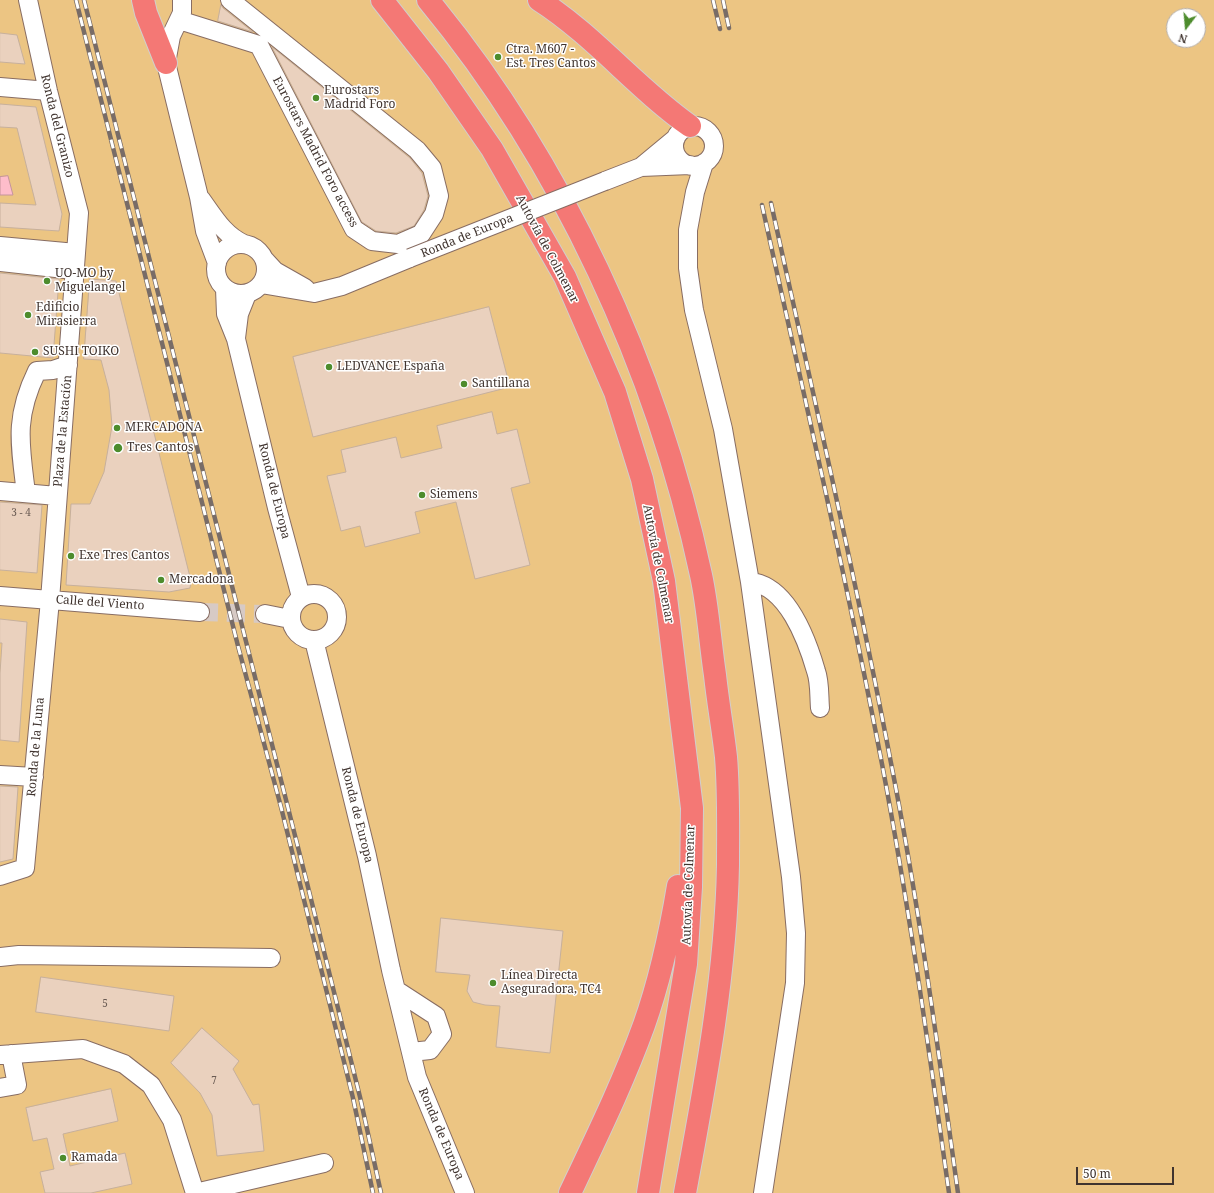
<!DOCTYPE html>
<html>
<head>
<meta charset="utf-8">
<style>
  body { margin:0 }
  #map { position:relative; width:1214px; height:1193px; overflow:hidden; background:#fdf0eb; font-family:"Noto Serif",serif }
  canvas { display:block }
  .north { position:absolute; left:1166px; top:8px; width:40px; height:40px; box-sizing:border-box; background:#fff; border:1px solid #b3aeac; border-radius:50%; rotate:196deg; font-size:11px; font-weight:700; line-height:16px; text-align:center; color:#40342f }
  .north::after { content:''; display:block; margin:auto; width:14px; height:18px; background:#4d8c2d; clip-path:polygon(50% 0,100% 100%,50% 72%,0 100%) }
  .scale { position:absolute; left:1076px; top:1167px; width:98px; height:18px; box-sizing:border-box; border:2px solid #40342f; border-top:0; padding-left:5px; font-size:12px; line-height:14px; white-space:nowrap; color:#40342f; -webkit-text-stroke:3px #fff; paint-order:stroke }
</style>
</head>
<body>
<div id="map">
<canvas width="1214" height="1193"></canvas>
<div class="north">N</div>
<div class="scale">50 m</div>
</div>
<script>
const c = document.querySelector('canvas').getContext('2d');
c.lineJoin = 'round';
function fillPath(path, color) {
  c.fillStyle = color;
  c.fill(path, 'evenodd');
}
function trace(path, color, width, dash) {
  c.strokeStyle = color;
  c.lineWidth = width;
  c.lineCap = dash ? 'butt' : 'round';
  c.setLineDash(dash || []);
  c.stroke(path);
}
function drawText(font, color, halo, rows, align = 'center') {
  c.font = font + ' "Noto Serif",serif';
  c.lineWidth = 3;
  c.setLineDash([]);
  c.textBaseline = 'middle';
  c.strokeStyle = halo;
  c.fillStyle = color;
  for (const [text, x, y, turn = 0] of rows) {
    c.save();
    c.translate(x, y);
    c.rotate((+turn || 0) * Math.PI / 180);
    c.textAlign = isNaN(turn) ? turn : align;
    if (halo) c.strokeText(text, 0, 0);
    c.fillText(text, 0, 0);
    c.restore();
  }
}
fillPath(new Path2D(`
  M0,0H1214V1193H0ZM1174,16H1198V40H1174Z`), '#ecc583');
const water = new Path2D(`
  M8,176L13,195H0V177Z`);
fillPath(water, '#febdcb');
trace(water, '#c5949c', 1);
const building = new Path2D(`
  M221,5L223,8L253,32L218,21Z
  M0,33L17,35L25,64L0,62Z
  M272,47L410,158L422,173L428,196L424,210L414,226L396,233L376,231L362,222Z
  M0,104L36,107L62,214L59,231L0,227V203L36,205L17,128L0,127Z
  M0,273L59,279L53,358L0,353Z
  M90,279L116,281L191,581L190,588L169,592L66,585L71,504H90L104,472L112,426L109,390L101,360L84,359Z
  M489,307L510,387L313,437L293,357Z
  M492,412L497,434L517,429L530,483L511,488L530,565L475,579L456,502L415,512L420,533L365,547L360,526L341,531L327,476L346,472L341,450L396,437L401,458L442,448L437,426Z
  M0,502L42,505L37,573L0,570Z
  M0,619L27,622L19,742L0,740V673L2,643H0Z
  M0,786L18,787L13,859L0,862Z
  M441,918L563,931L550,1053L496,1047L500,1006L485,1005L473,1002L467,991L470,975L436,972Z
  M41,977L174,996L169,1031L36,1012Z
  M202,1028L239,1061L233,1069L253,1105L259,1104L264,1151L217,1156L212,1115L200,1093L171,1063Z
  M111,1089L118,1121L63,1134L70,1166L125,1153L132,1184L91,1193H45L40,1172L54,1169L47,1138L33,1141L26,1108Z`);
fillPath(building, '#ead1be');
trace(building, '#c7b09c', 1);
trace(new Path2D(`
  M200,612L265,614`), '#d7cac5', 18, [18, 9]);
const minor = new Path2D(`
  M182,0V13L171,36L166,63L199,197L205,231L217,263
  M179,20L259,45L354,229L372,241L398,244L421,234L434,214L439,196L432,168L417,150L230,0
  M0,87L48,91
  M674 146a20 20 0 1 1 40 0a20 20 0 1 1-40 0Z
  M704,163L695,192L688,230V268L694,310L723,429L750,582L791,877L796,933L795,983L763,1193
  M641,167L690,165
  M605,181L641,167L676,138
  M201,199C214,217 224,235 244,244
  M216 269a25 25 0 1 1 50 0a25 25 0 1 1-50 0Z
  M0,246L76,253
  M264,259L275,271L305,288
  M0,262L74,270
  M261,284L314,293L342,286L410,258
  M225,289L226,314L236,339L277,508L301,597
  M236,338L239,314L247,294
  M0,491L57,496
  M26,493C20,444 14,418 37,371L53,370L68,365
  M750,582C787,585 807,640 816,671C820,682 819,696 820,708
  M291 617a23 23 0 1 1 46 0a23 23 0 1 1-46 0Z
  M0,596L200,612
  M265,614L290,619
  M314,640L367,856L391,970L417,1077L465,1193
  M0,775L34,777
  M0,876L25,868L50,600L79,213L48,91L28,0
  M0,957L19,955L271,958
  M396,990L436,1016L442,1034L430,1050L411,1052
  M0,1055L83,1049L124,1064L151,1085L172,1120L195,1193L324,1163
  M0,1088L17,1085L11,1054`);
const highway = new Path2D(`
  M143,0L146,13L166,63
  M382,0L438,71L492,149L565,277L615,392L642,479L664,581L692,808L691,887L686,964L648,1193
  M428,0C562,162 657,369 701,575C708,607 710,642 715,675C718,703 723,730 726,757C729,793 728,830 728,865C726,975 705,1085 685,1193
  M539,0C595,36 636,88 690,126
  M570,1193C596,1138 623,1083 644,1025C660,980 670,934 678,886`);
trace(minor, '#886d63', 20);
trace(highway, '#d1cecd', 24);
trace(minor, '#fff', 18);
trace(highway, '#f47875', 22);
const rail = new Path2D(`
  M76,0L238,646L281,807L353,1098L373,1193
  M84,0L307,883L360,1097L381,1193
  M713,0L720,29
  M723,0L729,28
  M771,203C812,389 855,575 891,763C919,905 938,1049 958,1193
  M762,205C803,391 846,577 882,764C909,906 929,1050 949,1193`);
trace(rail, '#786c67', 4.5);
trace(rail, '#fff', 3, [9]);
const minorBridge = new Path2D(`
  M410,258L605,181`);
trace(minorBridge, '#886d63', 20, []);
trace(minorBridge, '#fff', 18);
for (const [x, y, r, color] of [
  [498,57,4,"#4d8c2d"],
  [316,98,4,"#4d8c2d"],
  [47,281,4,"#4d8c2d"],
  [28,315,4,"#4d8c2d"],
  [35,352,4,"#4d8c2d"],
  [329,367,4,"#4d8c2d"],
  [464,384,4,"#4d8c2d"],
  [117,428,4,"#4d8c2d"],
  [118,448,5,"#4d8c2d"],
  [422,495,4,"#4d8c2d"],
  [71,556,4,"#4d8c2d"],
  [161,580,4,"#4d8c2d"],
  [493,983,4,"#4d8c2d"],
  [63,1158,4,"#4d8c2d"]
]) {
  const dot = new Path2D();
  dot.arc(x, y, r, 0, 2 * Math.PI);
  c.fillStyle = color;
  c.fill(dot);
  trace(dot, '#fff', 1.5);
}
drawText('10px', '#6a5b53', null, [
  ["3 - 4",21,513],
  ["5",105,1004],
  ["7",214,1081]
]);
drawText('12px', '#40342f', '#fff', [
  ["Ctra. M607 -",506,50],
  ["Est. Tres Cantos",506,64],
  ["Eurostars",324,91],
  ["Madrid Foro",324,105],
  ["UO-MO by",55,274],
  ["Miguelangel",55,288],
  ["Edificio",36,308],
  ["Mirasierra",36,322],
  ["SUSHI TOIKO",43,352],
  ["LEDVANCE España",337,367],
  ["Santillana",472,384],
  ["MERCADONA",125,428],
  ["Tres Cantos",127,448],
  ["Siemens",430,495],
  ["Exe Tres Cantos",79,556],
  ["Mercadona",169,580],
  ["Línea Directa",501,976],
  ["Aseguradora, TC4",501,990],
  ["Ramada",71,1158]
], 'left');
drawText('12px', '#40342f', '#fff', [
  ["Ronda del Granizo",57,126,76],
  ["Eurostars Madrid Foro access",315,152,62],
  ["Ronda de Europa",467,236,-22],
  ["Autovía de Colmenar",547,249,62],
  ["Plaza de la Estación",63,431,-85],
  ["Ronda de Europa",274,491,76],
  ["Autovía de Colmenar",658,564,79],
  ["Calle del Viento",100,603,4],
  ["Ronda de la Luna",36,747,-85],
  ["Ronda de Europa",357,815,76],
  ["Autovía de Colmenar",689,885,-88],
  ["Ronda de Europa",441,1134,67]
]);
</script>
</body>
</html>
